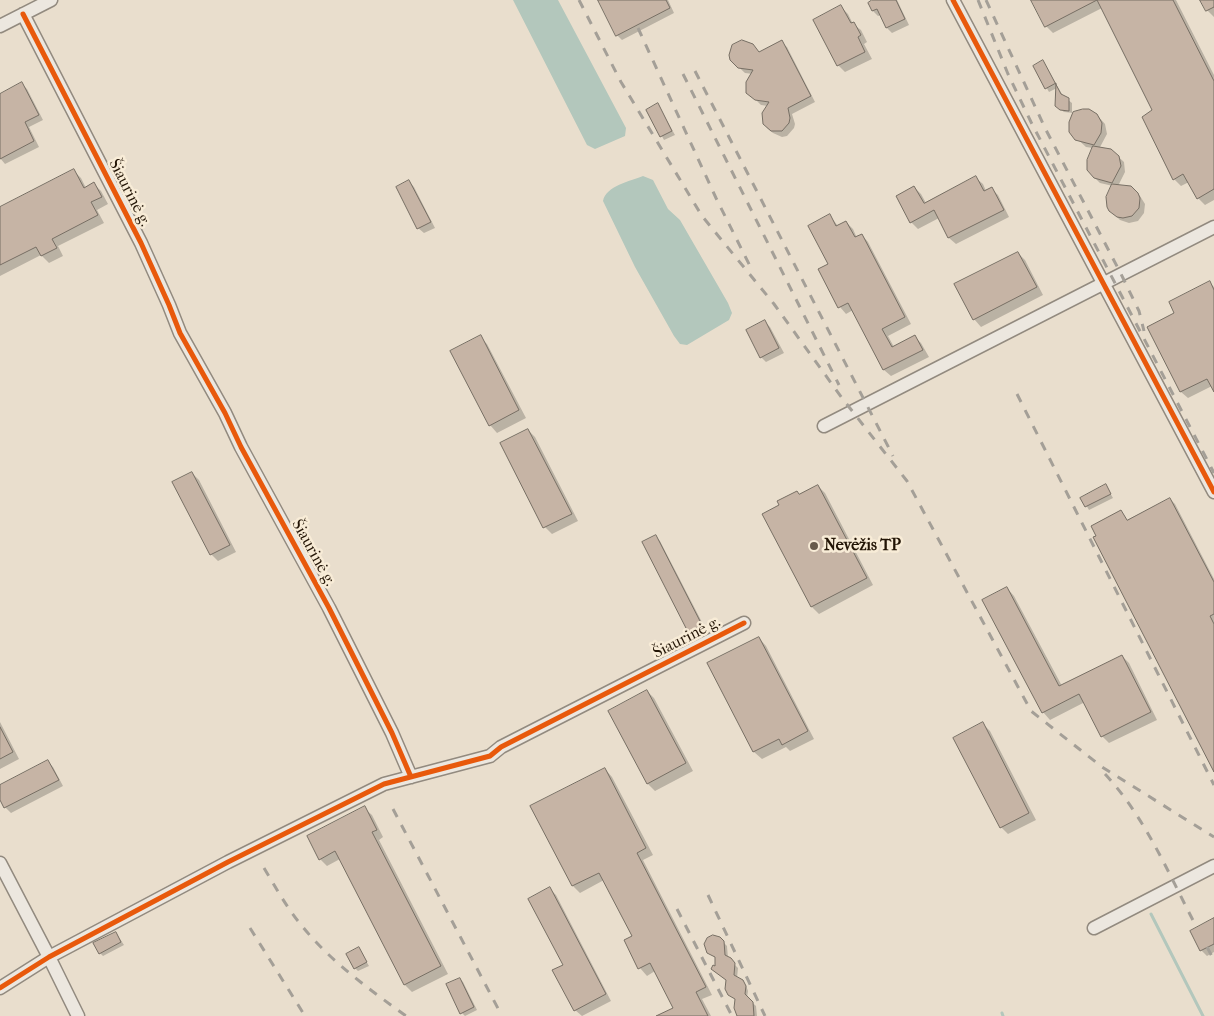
<!DOCTYPE html>
<html>
<head>
<meta charset="utf-8">
<style>
  body { margin:0 }
  canvas { display:block; background:#e9decd }
</style>
</head>
<body>
<canvas width="1214" height="1016"></canvas>
<script>
const c = document.querySelector('canvas').getContext('2d');
c.lineJoin = 'round';
function fillPath(path, color) {
  c.fillStyle = color;
  c.fill(path, 'evenodd');
}
function trace(path, color, width, dash) {
  c.strokeStyle = color;
  c.lineWidth = width;
  c.lineCap = dash ? 'butt' : 'round';
  c.setLineDash(dash || []);
  c.stroke(path);
}
function drawText(font, color, halo, rows, align = 'center') {
  c.font = font + ' "IM FELL French Canon",serif';
  c.lineWidth = 5;
  c.setLineDash([]);
  c.textBaseline = 'middle';
  c.strokeStyle = halo;
  c.fillStyle = color;
  for (const [text, x, y, turn = 0] of rows) {
    c.save();
    c.translate(x, y);
    c.rotate((+turn || 0) * Math.PI / 180);
    c.textAlign = isNaN(turn) ? turn : align;
    if (halo) c.strokeText(text, 0, 0);
    c.fillText(text, 0, 0);
    c.restore();
  }
}
fillPath(new Path2D(`
  M513,0H558L626,128L625,136L595,149L587,145Z
  M643,176L653,180L668,209L680,220L728,303L732,313L729,320L687,345L680,344L674,336L635,267L603,201C606,186 630,181 643,176Z`), '#b3c7bc');
fillPath(new Path2D(`
  M599,0H668L674,13L622,40L617,35Z
  M874,0H897L909,25L892,33L887,28L881,15L878,16L873,11Z
  M1032,0H1176L1214,75V200L1205,205L1198,198L1189,182L1181,186L1174,179L1143,117L1153,111L1102,8L1053,33L1046,26Z
  M1201,0H1214V17L1207,10Z
  M841,7L848,14L853,24L861,30L867,42L864,44L872,59L845,72L838,65Z
  M781,42L787,47L815,102L792,114L795,124L794,128L787,136L782,137L773,133L767,128L763,119L768,106L761,105L748,92L753,74L745,73L731,60L759,53Z
  M1043,61L1063,96L1072,103V113L1088,110L1097,115L1105,124L1107,134L1099,149L1111,150L1124,162L1125,172L1118,186L1134,190L1140,196L1145,204L1144,213L1138,221L1129,223L1120,220L1114,214L1113,186L1100,183L1094,177L1093,148L1086,147L1073,135L1074,113L1064,112L1060,109L1057,88L1049,92L1034,66Z
  M22,84L27,89L43,120L29,127L39,147L5,164L0,158V95Z
  M658,105L675,135L664,140L648,110Z
  M74,171L81,178L86,188L94,184L101,191L108,204L97,210L104,223L58,246L63,256L49,263L41,255L0,276V208Z
  M976,178L983,184L986,191L991,188L998,195L1009,217L956,244L949,238L939,218L918,229L911,222L914,187L921,194L926,203Z
  M409,181L414,187L435,228L424,233L418,228Z
  M830,216L838,226L846,222L853,229L857,238L862,235L868,242L911,324L888,336L894,347L915,337L921,343L929,357L891,376L884,370L853,310L846,314L840,307L820,269L830,264Z
  M1018,253L1025,260L1043,295L981,327L974,319Z
  M1210,283L1214,287V390L1212,386L1188,398L1181,392L1149,327L1176,314Z
  M765,322L770,327L784,353L766,362L761,357Z
  M480,337L487,344L526,418L497,433L490,425Z
  M528,430L535,437L578,521L552,534L545,527L501,444Z
  M192,473L199,480L236,552L218,561L211,554Z
  M818,486L825,493L873,585L819,614L812,607L763,514Z
  M1106,486L1113,498L1089,510L1082,498Z
  M1170,499L1175,504L1214,579V769L1121,512L1128,521Z
  M655,536L660,541L706,630L695,636L689,631Z
  M1007,588L1014,596L1062,686L1122,656L1129,663L1157,720L1109,743L1102,736L1085,702L1050,720L1043,712Z
  M759,638L766,646L814,739L790,751L786,747L762,759L754,752L709,664Z
  M647,691L654,698L693,771L655,791L648,784Z
  M0,722L19,759L0,769Z
  M983,724L990,731L1036,820L1008,834L1001,827Z
  M48,762L53,767L63,786L11,813L5,807L0,797V787Z
  M605,769L612,777L653,855L643,860L712,995L702,999L711,1016H659L674,1008L655,971L647,976L640,968L625,941L633,937L604,880L580,893L573,886Z
  M364,808L372,815L383,837L379,840L448,974L412,992L405,985L340,859L327,866L320,859Z
  M550,889L556,895L611,1001L582,1016L575,1010Z
  M1214,920V952L1207,956L1201,950L1192,932Z
  M116,933L124,945L103,956L100,953Z
  M719,938L727,946L728,958L738,968L737,978L746,985L748,991L747,998L756,1006L757,1016H743L727,981L712,969L716,968V958L708,953Z
  M359,949L369,966L358,971L355,968Z
  M460,979L463,982L477,1010L465,1016L462,1013Z`), '#0003');
trace(new Path2D(`
  M1151,914L1203,1016
  M1002,1013L1003,1016`), '#b3c7bc', 3);
const building = new Path2D(`
  M598,0H666L670,8L616,36Z
  M872,0H896L905,19L886,28L877,9L872,11L868,3Z
  M1031,0H1173L1214,81V189L1197,199L1183,174L1173,180L1142,117L1152,110L1097,0L1045,27Z
  M1200,0H1214V7L1206,11Z
  M841,5L851,23L854,22L861,35L858,37L865,52L837,66L813,20Z
  M742,40L753,44L759,52L782,40L811,96L788,108L790,118L789,123L782,131H771L763,124L762,113L769,102L755,100L746,93V82L753,70L738,68L730,60L729,55L732,45Z
  M1043,60L1061,94L1069,98V111L1060,110L1055,106L1056,83L1045,89L1033,66Z
  M22,82L39,115L25,122L34,141L0,159V94Z
  M658,103L672,131L660,137L646,110Z
  M1083,109H1089L1097,114L1102,123L1101,133L1094,145L1075,140L1069,132V122L1073,112Z
  M1093,146L1111,149L1119,156L1121,166L1112,183L1094,178L1087,170V160Z
  M74,169L84,188L94,182L102,197L91,202L98,215L52,239L57,248L41,256L36,247L0,265V207Z
  M976,176L984,191L992,187L1004,210L948,238L934,210L910,223L896,196L914,186L924,203Z
  M409,180L431,222L417,229L396,187Z
  M1112,184L1131,186L1138,193L1140,198L1139,208L1132,216L1123,218L1117,217L1109,211L1107,207L1106,197Z
  M830,214L836,226L846,221L855,237L862,234L905,317L882,329L892,347L915,335L923,350L883,370L848,303L838,308L818,269L828,264L808,226Z
  M1018,252L1037,287L973,320L954,284Z
  M1210,281L1214,290V392L1207,379L1180,392L1147,327L1174,313L1169,302Z
  M765,320L779,348L760,358L746,330Z
  M481,335L519,410L489,426L450,351Z
  M528,429L572,514L543,528L500,443Z
  M192,472L230,545L210,555L172,482Z
  M1106,484L1111,494L1085,507L1080,498Z
  M818,485L867,578L811,607L762,514L779,505L777,501L797,491L799,494Z
  M1170,498L1214,582V614L1210,616L1214,624V772L1093,537L1096,536L1091,526L1121,510L1127,520Z
  M656,535L702,625L688,632L642,542Z
  M1007,587L1059,686L1122,655L1151,712L1101,737L1079,694L1042,713L982,600Z
  M759,637L808,731L782,745L779,739L753,752L707,663Z
  M647,690L686,763L647,784L608,711Z
  M983,722L1029,813L1000,828L953,738Z
  M0,727L13,752L0,759Z
  M48,760L59,780L4,808L0,800V785Z
  M605,768L646,848L637,853L706,987L696,992L708,1016H656L673,1008L650,963L638,969L624,940L632,936L599,873L572,886L530,806Z
  M365,806L377,830L372,832L441,966L404,985L335,851L319,860L307,836Z
  M550,887L606,994L574,1011L552,970L563,965L528,899Z
  M1214,918V944L1200,951L1190,931Z
  M116,932L121,942L99,954L93,943Z
  M713,935L720,937L724,941L725,955L731,958L735,963L734,975L743,980L746,986L745,994L753,1002L754,1016H737L734,1008L735,999L728,995L725,989L726,980L711,969L713,965L715,966V957L707,953L704,944L707,938Z
  M359,947L367,962L354,969L346,954Z
  M460,978L474,1007L460,1014L446,984Z`);
fillPath(building, '#c6b4a5');
trace(building, '#776f64', 1);
const minor = new Path2D(`
  M953,0L1214,492
  M23,14L141,243L169,305L180,333L225,413L241,447L329,608L392,733L411,777
  M0,26L51,0
  M824,426L1214,227
  M0,863L49,957L78,1016
  M1094,928L1214,866
  M0,988L49,957L228,862L384,784L490,756L501,747L744,623`);
trace(minor, '#928a7f', 15);
trace(minor, '#ece7df', 12);
trace(new Path2D(`
  M579,0L621,82L702,216L774,304L842,398L907,481L1031,711L1102,767L1214,837
  M978,0L1008,74L1031,122L1214,473
  M986,0L1045,128L1121,274L1139,311L1144,331
  M638,28L716,198L752,270
  M695,71L893,456
  M683,74L839,385
  M1017,394L1214,785
  M1105,774C1146,818 1169,875 1197,928
  M393,809L502,1016
  M264,868C276,888 287,908 302,926C331,962 369,989 406,1016
  M708,895L765,1016
  M677,909L732,1016
  M250,928L305,1016
  M1207,947L1214,960`), '#a49f97', 3, [9, 9]);
trace(new Path2D(`
  M953,0L1214,492
  M23,14L141,243L169,305L180,333L225,413L241,447L329,608L392,733L411,777
  M0,988L49,957L228,862L384,784L490,756L501,747L744,623`), '#e8590c', 5);
for (const [x, y, r, color] of [
  [814,546,5,"#685b4b"]
]) {
  const dot = new Path2D();
  dot.arc(x, y, r, 0, 2 * Math.PI);
  c.fillStyle = color;
  c.fill(dot);
  trace(dot, '#f8ecd7', 2);
}
drawText('16px', '#221405', '#f8ecd7', [
  ["Šiaurinė g.",129,193,63],
  ["Šiaurinė g.",313,553,61],
  ["Šiaurinė g.",687,638,-27]
]);
drawText('bold 16px', '#221405', '#f8ecd7', [
  ["Nevėžis TP",824,546]
], 'left');
</script>
</body>
</html>
